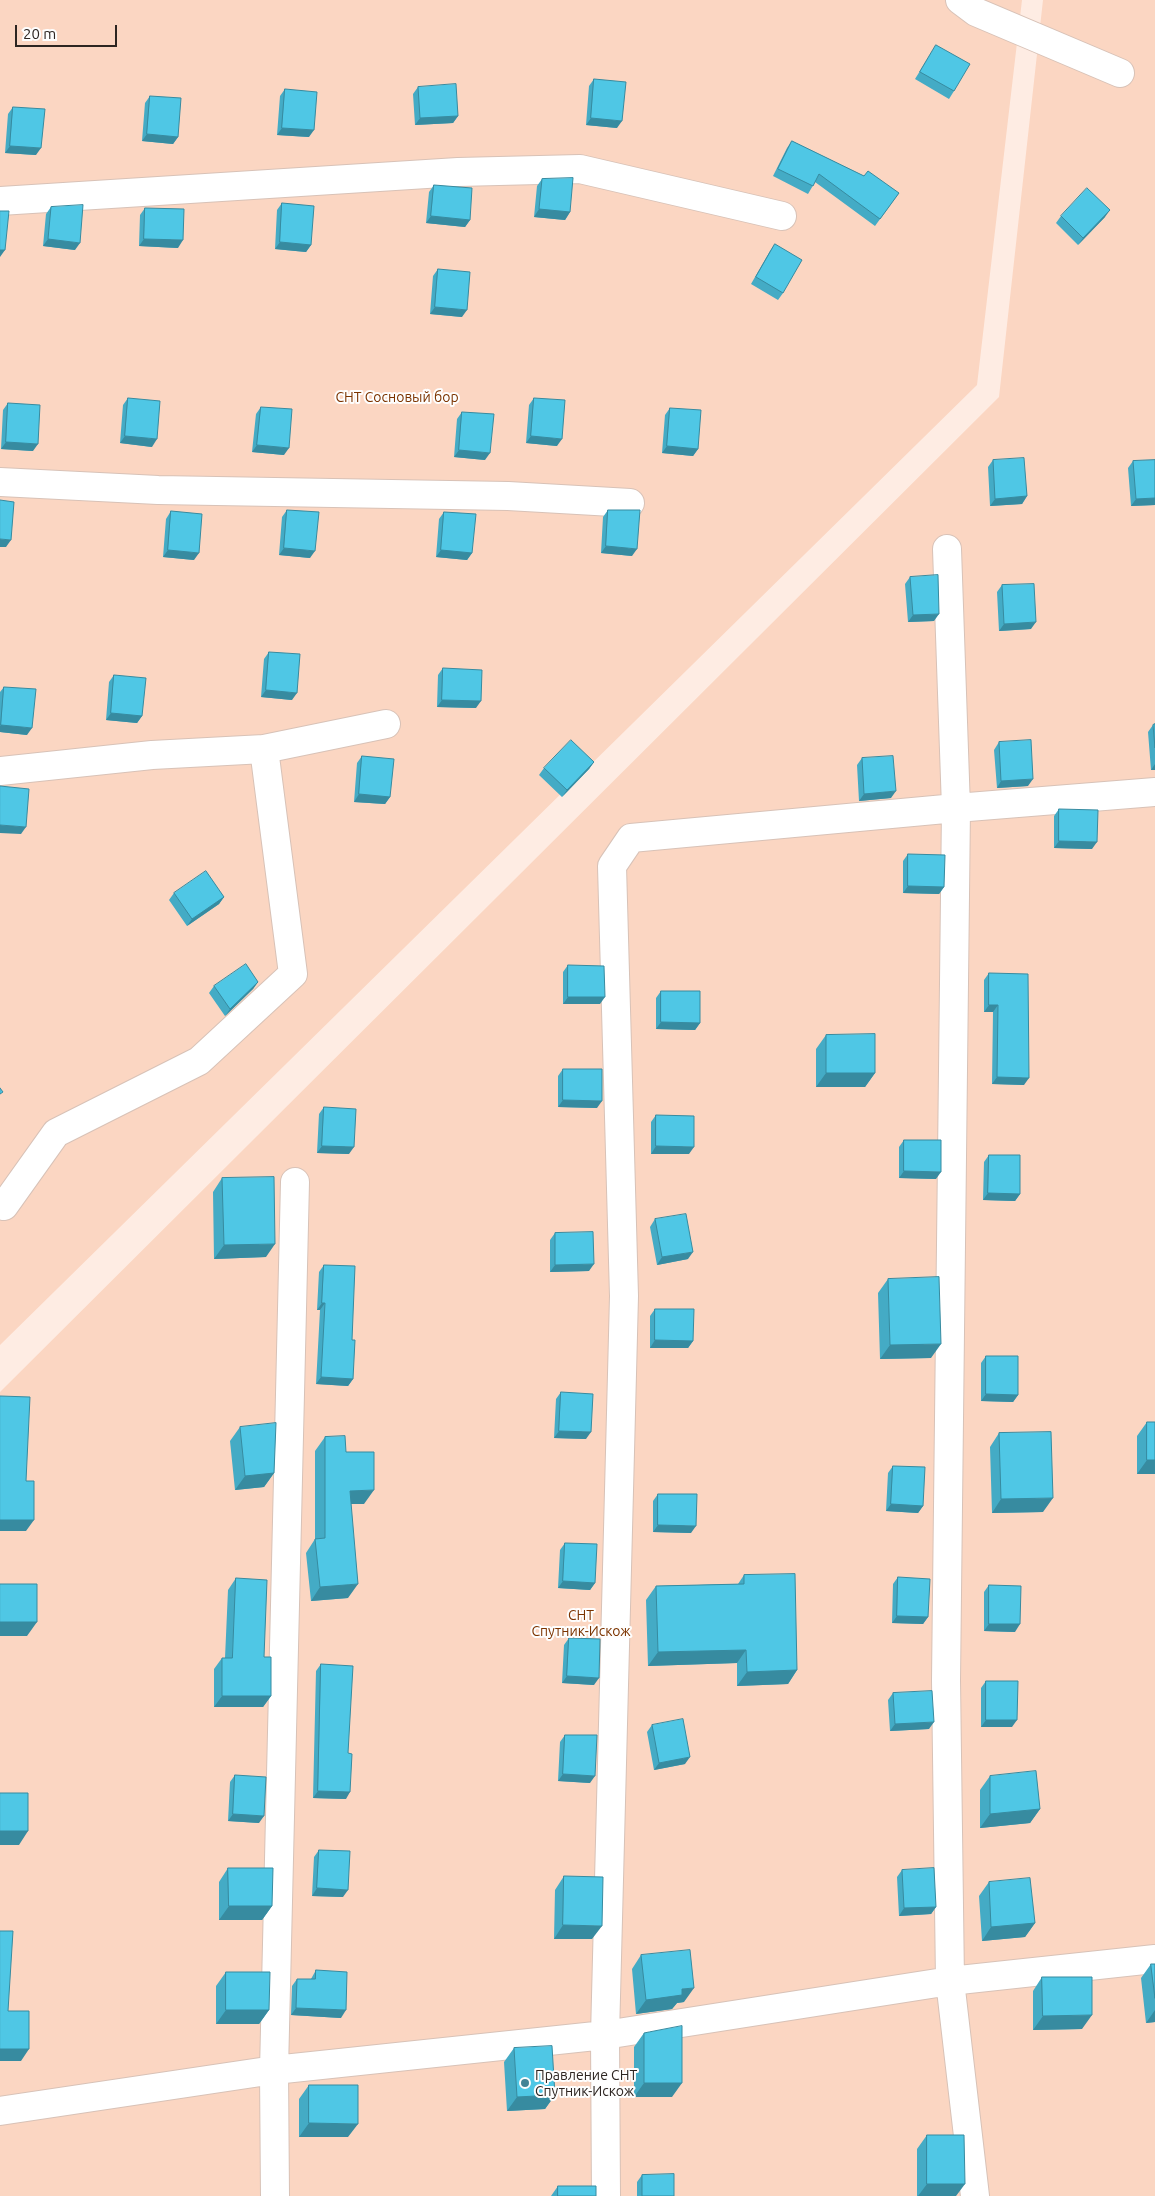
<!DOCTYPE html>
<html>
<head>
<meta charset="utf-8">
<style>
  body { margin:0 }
  #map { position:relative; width:1155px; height:2196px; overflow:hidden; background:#feece3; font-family:Ubuntu,sans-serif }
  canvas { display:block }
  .scale { position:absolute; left:15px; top:25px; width:102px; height:22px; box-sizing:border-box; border:2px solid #2d2521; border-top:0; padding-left:6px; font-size:15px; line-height:18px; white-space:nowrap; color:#2d2521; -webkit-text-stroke:4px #fefefe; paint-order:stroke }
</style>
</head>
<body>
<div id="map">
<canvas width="1155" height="2196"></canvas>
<div class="scale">20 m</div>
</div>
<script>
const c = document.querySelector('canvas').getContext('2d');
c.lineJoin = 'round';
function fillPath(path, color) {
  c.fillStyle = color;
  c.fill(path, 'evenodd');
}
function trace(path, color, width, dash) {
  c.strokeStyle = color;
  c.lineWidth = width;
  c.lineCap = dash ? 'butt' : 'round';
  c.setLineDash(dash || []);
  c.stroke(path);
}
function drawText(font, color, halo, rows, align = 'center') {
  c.font = font + ' Ubuntu,sans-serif';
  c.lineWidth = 4;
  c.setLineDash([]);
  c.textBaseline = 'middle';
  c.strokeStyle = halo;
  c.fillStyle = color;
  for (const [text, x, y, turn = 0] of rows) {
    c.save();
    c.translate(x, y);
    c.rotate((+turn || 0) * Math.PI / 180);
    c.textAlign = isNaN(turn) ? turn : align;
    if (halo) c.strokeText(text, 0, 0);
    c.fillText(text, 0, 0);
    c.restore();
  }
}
fillPath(new Path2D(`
  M0,0H1022L977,385L0,1345Z
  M1043,0H1155V2196H0V1392L999,397Z`), '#fbd6c2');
const minor = new Path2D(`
  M960,0L976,12L1120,73
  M0,201L458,172L580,169L782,216
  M0,482L158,490L508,496L630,503
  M0,771L152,755L264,749L386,724
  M4,1206L56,1133L199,1061L293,974L264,749
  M0,2111L274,2070L605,2035L950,1981L1155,1959
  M275,2196L274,2070L295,1182
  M606,2196L605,2035L624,1296L612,866L631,838L956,808L947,549
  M975,2196L950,1981L946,1680L956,808L1155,792`);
trace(minor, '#d8c2b7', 30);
trace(minor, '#fff', 28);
fillPath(new Path2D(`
  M936,45L954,91L949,99L915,79Z
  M594,79L617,128L586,125L589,86Z
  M418,87L458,116L453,123L415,125L413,94Z
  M285,89L309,137L277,135L280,96Z
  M150,96L178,137L173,144L142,141L145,103Z
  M13,107L36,155L5,153L8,114Z
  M792,141L899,193L875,226L815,182L808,194L773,176L787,148Z
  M542,179L570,212L565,220L534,217L537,186Z
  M434,185L470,220L465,227L426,223L429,192Z
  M282,203L311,245L306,252L275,249L277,210Z
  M51,207L75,250L43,246L46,214Z
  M145,208L178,248L139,246L140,215Z
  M1061,216L1105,217L1078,245L1056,223Z
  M775,244L783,293L778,300L751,284L770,251Z
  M438,269L462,317L430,314L433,276Z
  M128,398L152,447L120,443L123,405Z
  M534,398L557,446L526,443L529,405Z
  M8,403L33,451L1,449L3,410Z
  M261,407L284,455L252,452L256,414Z
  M670,408L698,449L693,456L662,453L665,415Z
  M462,412L485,460L454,457L457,419Z
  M993,460L1027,496L1022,504L990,506L988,467Z
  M1155,460V505L1131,506L1128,468L1133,461Z
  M287,510L310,558L279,555L282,517Z
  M608,510L632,556L601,553L603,517Z
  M171,511L194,560L163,557L166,519Z
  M444,512L472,553L467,560L436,557L439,519Z
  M910,577L934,621L908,622L905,584Z
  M1002,585L1031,629L999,631L997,592Z
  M269,652L292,700L261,697L264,659Z
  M443,668L476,708L437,707L438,675Z
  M114,675L142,716L137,723L106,720L109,682Z
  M4,687L27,735L0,732V692Z
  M1155,724V770H1151L1148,732L1153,725Z
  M999,742L1028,786L997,788L994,750Z
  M362,756L390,797L385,804L354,802L357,763Z
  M862,758L891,798L859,801L857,765Z
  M594,762L589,769L562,797L539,775L544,768Z
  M1059,809L1092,849L1054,848V816Z
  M908,854L944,887L939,894L903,893V861Z
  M174,893L224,897L219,904L187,926L169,900Z
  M568,965L600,1004H563V972Z
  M989,973L1024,1085L992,1084L993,1012H984V980Z
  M258,982L253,989L225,1016L209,993L214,986Z
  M661,991L700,1023L695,1030L656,1029V998Z
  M826,1035L875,1073L865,1087H816V1049Z
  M563,1069L597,1108L558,1107V1076Z
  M324,1107L349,1154L317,1153L319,1114Z
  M656,1115L689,1154H651V1122Z
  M904,1140L936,1179L899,1178V1147Z
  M989,1155L1020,1194L1015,1201L983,1200L984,1162Z
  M222,1178L266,1257L214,1259L213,1192Z
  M655,1219L688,1259L657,1265L650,1227Z
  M555,1233L589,1271L550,1272V1240Z
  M324,1265L352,1340L353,1379L348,1386L316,1384L320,1310H317L319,1272Z
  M888,1279L931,1358L880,1359L878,1293Z
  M655,1309L693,1341L688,1348H650V1316Z
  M986,1356L1018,1395L1013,1402L981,1401V1363Z
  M561,1392L586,1439L554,1438L556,1399Z
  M1147,1422L1155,1474H1137V1436Z
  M240,1427L274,1473L264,1487L235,1490L230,1441Z
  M999,1433L1043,1512L992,1513L990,1447Z
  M325,1437L346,1452L364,1504H351L348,1598L311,1601L306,1553L315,1539V1451Z
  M893,1466L923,1506L918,1513L886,1511L888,1473Z
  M658,1494L691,1533L653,1532V1501Z
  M565,1543L595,1583L590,1590L558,1588L560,1550Z
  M744,1575L797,1670L788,1684L737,1686V1663L648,1666L646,1600L656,1586L738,1584Z
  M898,1577L928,1617L923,1624L892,1623L893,1584Z
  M236,1578L264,1657L271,1696L263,1707H214V1669L222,1658H225L228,1590Z
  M989,1585L1015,1632L984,1631V1592Z
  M569,1638L594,1685L562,1683L564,1645Z
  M321,1664L346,1799L313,1798L316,1671Z
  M986,1681L1012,1727H981V1688Z
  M893,1693L929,1729L890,1731L888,1700Z
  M652,1725L685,1764L654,1770L647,1732Z
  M565,1735L590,1783L558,1781L560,1742Z
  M235,1775L259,1823L228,1821L230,1782Z
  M990,1776L1040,1809L1030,1823L980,1828V1790Z
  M319,1850L343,1897L312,1896L314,1857Z
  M228,1868L272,1906L262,1920H219V1882Z
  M902,1870L936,1907L931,1914L899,1916L897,1877Z
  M564,1876L592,1939H554L555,1890Z
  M989,1882L1035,1923L1025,1937L982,1941L979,1896Z
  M641,1955L684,2002L677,2003L672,2009L636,2014L632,1969Z
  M1151,1964H1155V2022L1146,2023L1141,1978Z
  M316,1970L341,2018L291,2015L292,1986L297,1979H311Z
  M226,1972L269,2010L259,2024H216V1986Z
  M1042,1977L1082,2029L1033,2030V1991Z
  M644,2033L672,2097H634V2047Z
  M514,2048L555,2095L545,2109L507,2111L504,2062Z
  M309,2085L348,2137H299V2099Z
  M927,2135L956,2196H917V2149Z
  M642,2175L674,2196H637V2182Z
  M558,2186L596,2196H551Z`), '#44abc5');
fillPath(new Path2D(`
  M458,116L453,123L415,125L420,118Z
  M591,118L622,121L617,128L586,125Z
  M282,128L314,130L309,137L277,135Z
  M147,134L178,137L173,144L142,141Z
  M10,146L41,148L36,155L5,153Z
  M539,209L570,212L565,220L534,217Z
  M1110,210L1105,217L1078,245L1083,238Z
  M431,216L470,220L465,227L426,223Z
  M48,239L80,243L75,250L43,246Z
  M144,239L183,240L178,248L139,246Z
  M280,242L311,245L306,252L275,249Z
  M0,250H5L0,257Z
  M435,307L467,310L462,317L430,314Z
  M125,436L157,439L152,447L120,443Z
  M531,436L562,439L557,446L526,443Z
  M6,442L38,444L33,451L1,449Z
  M257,445L289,448L284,455L252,452Z
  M667,446L698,449L693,456L662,453Z
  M459,450L490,453L485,460L454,457Z
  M1027,496L1022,504L990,506L995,499Z
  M1155,498V505L1131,506L1136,499Z
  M0,539L11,540L6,547H0Z
  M606,546L637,549L632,556L601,553Z
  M284,548L315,551L310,558L279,555Z
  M168,550L199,553L194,560L163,557Z
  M441,550L472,553L467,560L436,557Z
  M939,614L934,621L908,622L913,615Z
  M1036,622L1031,629L999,631L1004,624Z
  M266,690L297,693L292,700L261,697Z
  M442,700L481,701L476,708L437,707Z
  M111,713L142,716L137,723L106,720Z
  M1,725L32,728L27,735L0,732V726Z
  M594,762L589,769L562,797L567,790Z
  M1155,764V770H1151Z
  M1033,779L1028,786L997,788L1001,781Z
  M896,791L891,798L859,801L864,794Z
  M359,794L390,797L385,804L354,802Z
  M0,825L26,827L21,834L0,833Z
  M1059,841L1097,842L1092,849L1054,848Z
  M908,886L944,887L939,894L903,893Z
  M224,897L219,904L187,926L192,919Z
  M258,982L253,989L225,1016L230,1009Z
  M568,997H605L600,1004H563Z
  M989,1005H998L993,1012H984Z
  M661,1022L700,1023L695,1030L656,1029Z
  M826,1073H875L865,1087H816Z
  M997,1077L1029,1078L1024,1085L992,1084Z
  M563,1100L602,1101L597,1108L558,1107Z
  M322,1146L354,1147L349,1154L317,1153Z
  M656,1146L694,1147L689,1154H651Z
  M904,1171L941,1172L936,1179L899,1178Z
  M988,1193L1020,1194L1015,1201L983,1200Z
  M275,1244L266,1257L214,1259L224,1245Z
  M693,1252L688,1259L657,1265L662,1257Z
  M594,1264L589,1271L550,1272L555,1265Z
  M322,1303H325L320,1310H317Z
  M655,1340L693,1341L688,1348H650Z
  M941,1344L931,1358L880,1359L890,1345Z
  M321,1377L353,1379L348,1386L316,1384Z
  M986,1394L1018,1395L1013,1402L981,1401Z
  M559,1431L591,1432L586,1439L554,1438Z
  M1147,1460H1155V1474H1137Z
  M274,1473L264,1487L235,1490L245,1476Z
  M374,1490L364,1504H340L350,1491Z
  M1053,1498L1043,1512L992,1513L1001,1499Z
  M891,1504L923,1506L918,1513L886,1511Z
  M0,1520H34L26,1531H0Z
  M658,1525L696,1526L691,1533L653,1532Z
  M563,1581L595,1583L590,1590L558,1588Z
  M358,1584L348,1598L311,1601L320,1587Z
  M897,1616L928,1617L923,1624L892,1623Z
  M0,1622H37L27,1636H0Z
  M989,1624H1020L1015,1632L984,1631Z
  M746,1650L737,1663L648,1666L658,1652Z
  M797,1670L788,1684L737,1686L747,1672Z
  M567,1676L599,1678L594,1685L562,1683Z
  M222,1696H271L263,1707H214Z
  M986,1720H1017L1012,1727H981Z
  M934,1722L929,1729L890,1731L895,1724Z
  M690,1757L685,1764L654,1770L659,1763Z
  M563,1774L595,1776L590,1783L558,1781Z
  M318,1791L350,1792L346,1799L313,1798Z
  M1040,1809L1030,1823L980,1828L990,1814Z
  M233,1814L264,1816L259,1823L228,1821Z
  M0,1831H28L19,1845H0Z
  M317,1888L348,1890L343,1897L312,1896Z
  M229,1906H272L262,1920H219Z
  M936,1907L931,1914L899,1916L904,1908Z
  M1035,1923L1025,1937L982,1941L991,1927Z
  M563,1925L602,1926L592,1939H554Z
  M694,1988L684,2002L677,2003L672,2009L636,2014L646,2000L682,1989Z
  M296,2008L346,2010L341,2018L291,2015Z
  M226,2010H269L259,2024H216Z
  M1155,2010V2022L1146,2023Z
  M1092,2015L1082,2029L1033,2030L1043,2016Z
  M0,2049H29L21,2061H0Z
  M644,2083H682L672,2097H634Z
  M555,2095L545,2109L507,2111L517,2097Z
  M309,2123L358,2124L348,2137H299Z
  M927,2184H965L956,2196H918Z`), '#378ba0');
const building = new Path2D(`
  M936,45L970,64L954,91L920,72Z
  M594,79L626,82L622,121L591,118Z
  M456,84L458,116L420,118L418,87Z
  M285,89L317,92L314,130L282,128Z
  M150,96L181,98L178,137L147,134Z
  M13,107L45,109L41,148L10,146Z
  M792,141L864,176L868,171L899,193L880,219L819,174L813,186L778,169Z
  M573,178L570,212L539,209L542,179Z
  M434,185L472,188L470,220L431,216Z
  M1087,188L1110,210L1083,238L1061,216Z
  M282,203L314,206L311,245L280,242Z
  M83,205L80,243L48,239L51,207Z
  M145,208L184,209L183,240L144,239Z
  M0,211H9L5,250H0Z
  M775,244L802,260L783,293L756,277Z
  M438,269L470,272L467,310L435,307Z
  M128,398L160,401L157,439L125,436Z
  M534,398L565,400L562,439L531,436Z
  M8,403L40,405L38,444L6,442Z
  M261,407L292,409L289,448L257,445Z
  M670,408L701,410L698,449L667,446Z
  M462,412L494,414L490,453L459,450Z
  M1024,458L1027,496L995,499L993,460Z
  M1155,460V498L1136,499L1133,461Z
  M0,500L14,502L11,540L0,539Z
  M287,510L319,512L315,551L284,548Z
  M608,510H640L637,549L606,546Z
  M171,511L202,514L199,553L168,550Z
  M444,512L476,514L472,553L441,550Z
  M938,575L939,614L913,615L910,577Z
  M1034,584L1036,622L1004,624L1002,585Z
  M269,652L300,654L297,693L266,690Z
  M443,668L482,670L481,701L442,700Z
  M114,675L146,678L142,716L111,713Z
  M4,687L36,689L32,728L1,725Z
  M1155,724V748L1153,725Z
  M571,740L594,762L567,790L544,768Z
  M1031,740L1033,779L1001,781L999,742Z
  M362,756L394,759L390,797L359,794Z
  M893,756L896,791L864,794L862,758Z
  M0,786L29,789L26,827L0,825Z
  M1059,809L1098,810L1097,842L1059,841Z
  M908,854L945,855L944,887L908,886Z
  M206,871L224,897L192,919L174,893Z
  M246,964L258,982L230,1009L214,986Z
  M568,965L604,966L605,997H568Z
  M989,973L1028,974L1029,1078L997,1077L998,1005H989Z
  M661,991H700V1023L661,1022Z
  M875,1034V1073H826V1035Z
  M563,1069H602V1101L563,1100Z
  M0,1088L3,1092L0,1094Z
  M324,1107L356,1109L354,1147L322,1146Z
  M656,1115L694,1116V1147L656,1146Z
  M904,1140H941V1172L904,1171Z
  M989,1155H1020V1194L988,1193Z
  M274,1177L275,1244L224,1245L222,1178Z
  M686,1214L693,1252L662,1257L655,1219Z
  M593,1232L594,1264L555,1265V1233Z
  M324,1265L355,1266L352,1340H355L353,1379L321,1377L325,1303H322Z
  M939,1277L941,1344L890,1345L888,1279Z
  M655,1309H694L693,1341L655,1340Z
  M986,1356H1018V1395L986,1394Z
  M561,1392L593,1394L591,1432L559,1431Z
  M0,1396L30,1397L26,1481H34V1520H0Z
  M1147,1422H1155V1460H1147Z
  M276,1423L274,1473L245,1476L240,1427Z
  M1051,1432L1053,1498L1001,1499L999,1433Z
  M345,1436L346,1452H374V1490L350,1491L358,1584L320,1587L315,1539L325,1538V1437Z
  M893,1466L925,1467L923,1506L891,1504Z
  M658,1494H697L696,1526L658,1525Z
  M565,1543L597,1544L595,1583L563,1581Z
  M795,1574L797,1670L747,1672L746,1650L658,1652L656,1586L744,1584V1575Z
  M898,1577L930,1579L928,1617L897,1616Z
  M236,1578L267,1580L264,1657H271V1696H222V1658H232Z
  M0,1584H37V1622H0Z
  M989,1585L1021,1586L1020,1624H989Z
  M569,1638L600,1639L599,1678L567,1676Z
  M321,1664L353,1666L348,1753L352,1754L350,1792L318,1791Z
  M986,1681H1018L1017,1720H986Z
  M932,1691L934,1722L895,1724L893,1693Z
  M683,1719L690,1757L659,1763L652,1725Z
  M565,1735H597L595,1776L563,1774Z
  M1036,1771L1040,1809L990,1814V1776Z
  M235,1775L266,1777L264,1816L233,1814Z
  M0,1793H28V1831H0Z
  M319,1850L350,1851L348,1890L317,1888Z
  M228,1868H273L272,1906H229Z
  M934,1868L936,1907L904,1908L902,1870Z
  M564,1876L603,1877L602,1926L563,1925Z
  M1030,1878L1035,1923L991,1927L989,1882Z
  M0,1931H13L8,2011H29V2049H0Z
  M690,1950L694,1988L682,1989V1995L646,2000L641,1955Z
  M1151,1964H1155V1998Z
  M316,1970L347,1972L346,2010L296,2008L297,1979H315Z
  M226,1972H270L269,2010H226Z
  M1042,1977H1092V2015L1043,2016Z
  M682,2026V2083H644V2033L649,2032Z
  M552,2046L555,2095L517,2097L514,2048Z
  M309,2085H358V2124L309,2123Z
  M927,2135H964L965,2184H927Z
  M674,2174V2196H642V2175Z
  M558,2186H596V2196H558Z`);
fillPath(building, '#4fc7e5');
trace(building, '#378ba0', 1);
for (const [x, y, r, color] of [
  [525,2083,5,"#438496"]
]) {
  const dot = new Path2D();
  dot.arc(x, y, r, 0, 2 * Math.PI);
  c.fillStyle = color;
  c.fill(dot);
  trace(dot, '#fefefe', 2);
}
drawText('14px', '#7c3400', '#fefefe', [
  ["СНТ Сосновый бор",397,397],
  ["СНТ",581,1615],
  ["Спутник-Искож",581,1631]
]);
drawText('14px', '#2d2521', '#fefefe', [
  ["Правление СНТ",535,2075],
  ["Спутник-Искож",535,2091]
], 'left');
</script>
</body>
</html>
